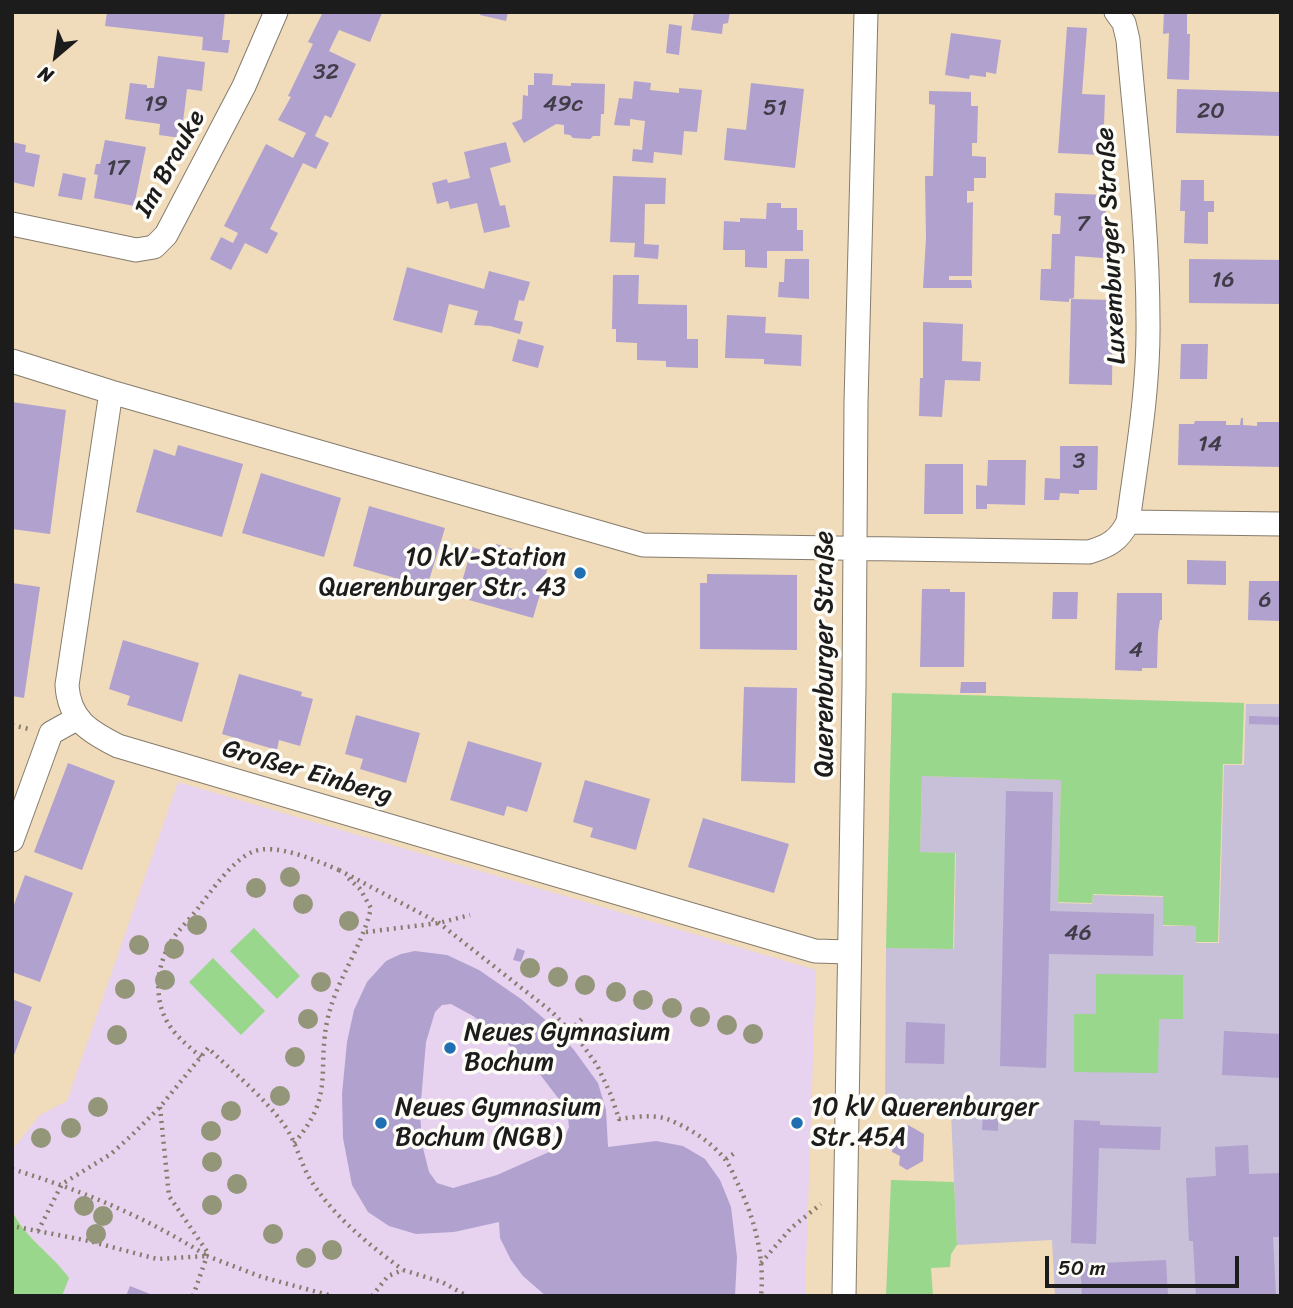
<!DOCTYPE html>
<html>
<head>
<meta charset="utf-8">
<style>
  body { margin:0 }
  #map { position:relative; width:1293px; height:1308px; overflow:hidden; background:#f0dbbb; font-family:Sriracha,sans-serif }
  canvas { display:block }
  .frame { position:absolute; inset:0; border:14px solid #1c1c1c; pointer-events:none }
  .north { position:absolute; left:21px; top:21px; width:70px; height:70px; -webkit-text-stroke:5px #fdfcf7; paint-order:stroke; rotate:209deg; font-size:19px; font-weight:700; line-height:28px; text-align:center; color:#1c1c1c }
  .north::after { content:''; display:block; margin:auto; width:24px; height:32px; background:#1c1c1c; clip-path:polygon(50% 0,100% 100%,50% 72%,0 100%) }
  .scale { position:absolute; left:1045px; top:1256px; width:194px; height:32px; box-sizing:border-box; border:4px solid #1c1c1c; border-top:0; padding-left:9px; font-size:21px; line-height:24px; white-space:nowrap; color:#1c1c1c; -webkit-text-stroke:5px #fdfcf7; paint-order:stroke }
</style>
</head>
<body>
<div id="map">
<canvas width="1293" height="1308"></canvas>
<div class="frame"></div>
<div class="north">N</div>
<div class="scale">50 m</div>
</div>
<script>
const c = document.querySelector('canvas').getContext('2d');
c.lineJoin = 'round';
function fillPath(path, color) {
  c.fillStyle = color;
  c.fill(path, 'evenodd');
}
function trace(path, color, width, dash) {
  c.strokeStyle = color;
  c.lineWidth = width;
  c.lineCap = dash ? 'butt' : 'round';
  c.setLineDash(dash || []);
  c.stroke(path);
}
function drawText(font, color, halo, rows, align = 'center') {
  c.font = font + ' Sriracha,sans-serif';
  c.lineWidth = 7;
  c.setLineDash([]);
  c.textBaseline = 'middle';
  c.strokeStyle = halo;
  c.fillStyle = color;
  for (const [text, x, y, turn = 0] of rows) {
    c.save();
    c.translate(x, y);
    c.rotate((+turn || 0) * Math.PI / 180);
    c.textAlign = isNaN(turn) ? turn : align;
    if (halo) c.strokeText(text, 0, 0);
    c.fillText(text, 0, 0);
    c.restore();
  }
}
fillPath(new Path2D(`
  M178,782L816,970L805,1296H62L61,1268L25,1231L12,1211V1150L40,1115L67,1101Z`), '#e7d2ef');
fillPath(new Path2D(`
  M1246,704H1281V1296H1055L1052,1240L957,1245L951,1113L885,1112L886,948L954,949L956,853L920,852L922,776L1061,780L1058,903L1092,904L1093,895L1163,897V926H1196V943H1219L1224,765H1244ZM1096,1014L1074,1072V1015Z`), '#c8bfd8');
fillPath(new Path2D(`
  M892,693L1244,703L1242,764H1223L1218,942H1196V926L1163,925V896L1093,894L1092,903L1058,902L1061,780L922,776L920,852L955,853L953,949L886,948Z
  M254,928L300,976L277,999L230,951Z
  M213,958L265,1011L241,1035L189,982Z
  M1096,974L1183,975V1019H1159L1158,1073L1074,1072V1014H1096Z
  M891,1180L954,1182L957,1245L951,1254L950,1267L931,1268L933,1296H886Z
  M12,1211C26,1239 52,1254 69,1278L62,1296H12Z`), '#98d78c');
fillPath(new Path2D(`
  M107,12H225L222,40H230L228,53L202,50L203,37L105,26Z
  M323,12L382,13L370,42L339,30L329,51L356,64L331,118L325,115L315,136L329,143L316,169L303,163L270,229L278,233L267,254L245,243L231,270L210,259L221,237L233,243L238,233L224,226L266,144L293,158L306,133L278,120L291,97L288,96L313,44L308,42Z
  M481,12H508L506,21L480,15Z
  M694,12H730L728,23L723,24L722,34L691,30Z
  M1164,12H1187V34H1190L1189,80L1167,79L1169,33L1163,34Z
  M669,24L682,26L679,55L666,53Z
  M1067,27L1087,28L1082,94L1105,95L1103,155L1058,153Z
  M951,33L1001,40L996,74L986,72V77L970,75L969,79L945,75Z
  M158,56L205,62L202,91L187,89L181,138L159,135L160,124L125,119L130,83L147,85V88H154Z
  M534,73L553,74L552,85L571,86V83L605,84L604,114H601L600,136H593L590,139L573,138L570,135L564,134V125L556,124L524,143L512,123L522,119L523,95L528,96V85H534Z
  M634,81L651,83L650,90L679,93V88L702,90L697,132L684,131L682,155L654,152L653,163L632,161L633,149L642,150L645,121L630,119V126L614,125L619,98L632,99Z
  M751,83L804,89L795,168L724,160L727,128L746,130Z
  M1177,89L1281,92V136L1176,133Z
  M929,91L971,92V106H978L977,143H972V156L986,157V178H974V191H967V203L973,202L972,276H949V280H971L972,288H923L926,238L925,176H933L935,105L929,104Z
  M105,140L146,147L134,206L94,198L98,175L94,174L96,164H100Z
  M12,142L26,145L25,152L40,155L34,187L12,182Z
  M506,142L511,162L490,168L500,206L505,205L510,227L484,233L477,203L450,209L448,201L437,204L432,183L447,179L448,183L470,178L464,152Z
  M63,173L86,178L82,200L58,196Z
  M613,176L666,178L665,204H645L644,244L659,245L658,259L634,257L635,243L610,242Z
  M1181,180H1204V201H1214V212H1208V244L1184,243L1185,211H1180Z
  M1055,193L1107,195L1103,258L1075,256L1074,298L1069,299V302L1040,300L1041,269H1051L1052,234H1060L1061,216L1054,215Z
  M767,203H781V208H797V230H803V251H767V268L745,267V250H723L724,221L740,222V218L766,219Z
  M785,259H809V299L778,297L779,282H784Z
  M1189,259L1281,260V304L1189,303Z
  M407,267L484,289L489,271L530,282L524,301L519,300L514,320L523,322L520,334L490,326L474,325L478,311L449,304L442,333L393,320Z
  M613,275H639L638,304L687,305V339H698V368L666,367V361L637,360V343L616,342V329H612Z
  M1071,299L1113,300L1112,385L1069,384Z
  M727,315L766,317L765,333L802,335L801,366L764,364V359L725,358Z
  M923,322L963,324L962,361L981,362L980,381L945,380L942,417L919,416L920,378H923Z
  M518,339L544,346L538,368L512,361Z
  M1181,344H1208L1207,379H1180Z
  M12,402L66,410L50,534L12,529Z
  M1241,418H1243V425L1257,426V422H1281V467L1178,465L1179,424H1194L1195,421H1226V425H1240Z
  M178,445L243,464L222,537L136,512L154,449L175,456Z
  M1060,446H1098L1097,490H1079V494L1060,493L1059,500H1044L1045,478L1060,479Z
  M988,460H1026L1025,505L987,504V509H976V485L987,486Z
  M925,464H963V514H924Z
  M261,473L341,498L324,557L242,533Z
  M369,506L445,528L427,587L353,566Z
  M496,544L550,560L533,618L469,600L471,595L459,592L472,547L494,554Z
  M1187,560L1226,561V585L1187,584Z
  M579,567L584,569L582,580L576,578Z
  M707,574L797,575V650L700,649V583H707Z
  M1249,581H1281V621L1248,620Z
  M12,583L40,587L24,698L12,696Z
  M922,589H950V592H965L964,667H920Z
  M1053,592H1078L1077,619H1052Z
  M1117,593H1162V620H1160L1158,633L1157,668H1142V671L1115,670Z
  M123,640L199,663L182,722L127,705L130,696L109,689Z
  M239,674L302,692L301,696L313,699L300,746L279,740L277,750L222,734Z
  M961,682H986V693H960Z
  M744,687L797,688L795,783L741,781Z
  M356,715L420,733L406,783L360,769L363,759L345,754Z
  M1249,716L1281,717V725L1249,724Z
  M468,741L542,763L527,812L507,806L504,816L450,800Z
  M68,763L115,781L82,870L34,852Z
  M585,780L650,799L636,850L590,837L593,828L573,822Z
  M1006,791L1053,792L1050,911L1154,914L1153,956L1049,954L1046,1068L1000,1066Z
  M703,818L789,844L774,893L688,867Z
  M25,875L73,893L40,982L12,972V910Z
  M517,948L525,951L521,962L513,960Z
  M415,951L447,955L479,970L521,999L549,1023L574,1050L598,1083L606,1110L608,1147L656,1141L683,1146L705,1159L720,1180L731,1207L737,1257L735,1296H546L523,1276L511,1260L500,1238L499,1222L454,1232L416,1234L389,1226L368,1212L352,1185L343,1138L342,1094L347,1042L354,1010L367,982L386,961L401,954ZM451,1004L473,1016L496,1033L539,1073L558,1098L568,1117L569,1127L563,1142L549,1152L497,1175L453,1188L437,1183L429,1172L422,1144L420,1112L426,1042L435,1012L442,1005Z
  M12,999L32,1007L13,1058H12Z
  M906,1022L945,1024L944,1064L905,1063Z
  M1224,1031L1281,1034V1078L1222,1075Z
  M983,1114L998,1115V1131L982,1130Z
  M794,1117H800V1130H793Z
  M1074,1120L1100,1121V1125L1161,1127L1160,1150L1099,1148L1096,1244L1071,1243Z
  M908,1125L924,1134L923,1161L907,1170L899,1165L900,1156L892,1152V1142L900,1138V1129Z
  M1248,1145L1249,1174L1281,1173V1237H1273L1276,1296H1196L1193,1241H1189L1186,1178L1216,1176L1215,1147Z
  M1166,1260L1168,1296H1082L1080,1264Z
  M130,1286L155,1296H126Z`), '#b0a1ce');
const street = new Path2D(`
  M12,224L136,250L154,247L166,235L244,86L276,12
  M12,361L111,392L643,545L1089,552C1109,546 1119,540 1128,522C1137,455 1149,389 1148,321C1148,227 1136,133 1128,40L1124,23L1116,12
  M111,392L67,685C69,720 90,732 118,746L815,951L849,952
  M1128,522L1281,524
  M12,840L51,733L78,718
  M844,1296L854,685L856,402L866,12`);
trace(street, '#867c6c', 25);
trace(new Path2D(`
  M12,725L29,729
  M339,870L439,923L552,1012L579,1040L597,1065L611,1095L619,1119C634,1117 652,1114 667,1119C688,1127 710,1141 724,1158C730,1165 733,1174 737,1182C754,1217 765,1256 761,1296
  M366,932L439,923L470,915
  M570,1030L585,1016
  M201,1057C193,1050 184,1043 177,1035C152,1009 154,969 172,940C180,928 191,918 199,907C212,890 232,861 252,852C275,842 317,861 339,870
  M160,1107L169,1196L208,1253
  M294,1143C336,1095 316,1070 328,1017C337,979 362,947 371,908L360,889L346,876
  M726,1159L736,1152
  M12,1169C83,1191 144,1216 207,1256L157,1259L89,1241L12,1226
  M38,1231L62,1184L111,1154L133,1134L160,1107L208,1048C231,1070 266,1099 284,1125C296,1141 300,1162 310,1179C333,1216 368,1244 403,1270
  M761,1263L791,1228L821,1204
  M193,1296L207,1256L262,1277L332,1296
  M372,1296L388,1276L403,1270L442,1282L467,1296`), '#867c6c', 4.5, [2, 5]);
trace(street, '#fff', 23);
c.fillStyle = '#939679';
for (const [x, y] of [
  [290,877],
  [256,888],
  [303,904],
  [349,921],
  [197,925],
  [139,945],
  [174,949],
  [530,968],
  [558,977],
  [165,980],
  [321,982],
  [585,985],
  [125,989],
  [616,992],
  [643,1000],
  [672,1008],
  [700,1017],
  [308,1019],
  [727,1025],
  [753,1034],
  [117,1035],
  [295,1057],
  [280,1096],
  [98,1107],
  [231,1111],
  [71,1128],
  [211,1131],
  [41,1138],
  [212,1162],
  [237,1184],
  [212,1205],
  [84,1206],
  [103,1216],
  [96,1234],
  [273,1234],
  [332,1250],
  [306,1258]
]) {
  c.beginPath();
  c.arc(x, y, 10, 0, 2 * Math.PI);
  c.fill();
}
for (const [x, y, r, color] of [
  [580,573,7,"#1f6fb2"],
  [450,1048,7,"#1f6fb2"],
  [381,1123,7,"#1f6fb2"],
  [797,1123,7,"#1f6fb2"]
]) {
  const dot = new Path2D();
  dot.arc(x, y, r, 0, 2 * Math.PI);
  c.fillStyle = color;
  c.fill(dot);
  trace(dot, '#fdfcf7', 2.5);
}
drawText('23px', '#413d48', null, [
  ["32",326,73],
  ["19",156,105],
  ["49c",563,105],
  ["51",775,109],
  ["20",1211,112],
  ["17",118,169],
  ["7",1083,225],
  ["16",1223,281],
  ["14",1210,445],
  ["3",1079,462],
  ["6",1265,601],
  ["4",1136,651],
  ["46",1078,934]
]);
drawText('26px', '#1c1c1c', '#fdfcf7', [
  ["Im Brauke",171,164,-61],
  ["Luxemburger Straße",1112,246,-93],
  ["Querenburger Straße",825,654,-90],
  ["Großer Einberg",307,773,16]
]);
drawText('26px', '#1c1c1c', '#fdfcf7', [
  ["10 kV-Station",566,558,"right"],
  ["Querenburger Str. 43",566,588,"right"],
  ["Neues Gymnasium",464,1033],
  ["Bochum",464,1063],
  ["Neues Gymnasium",395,1108],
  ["Bochum (NGB)",395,1138],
  ["10 kV Querenburger",811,1108],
  ["Str.45A",811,1138]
], 'left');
</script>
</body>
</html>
